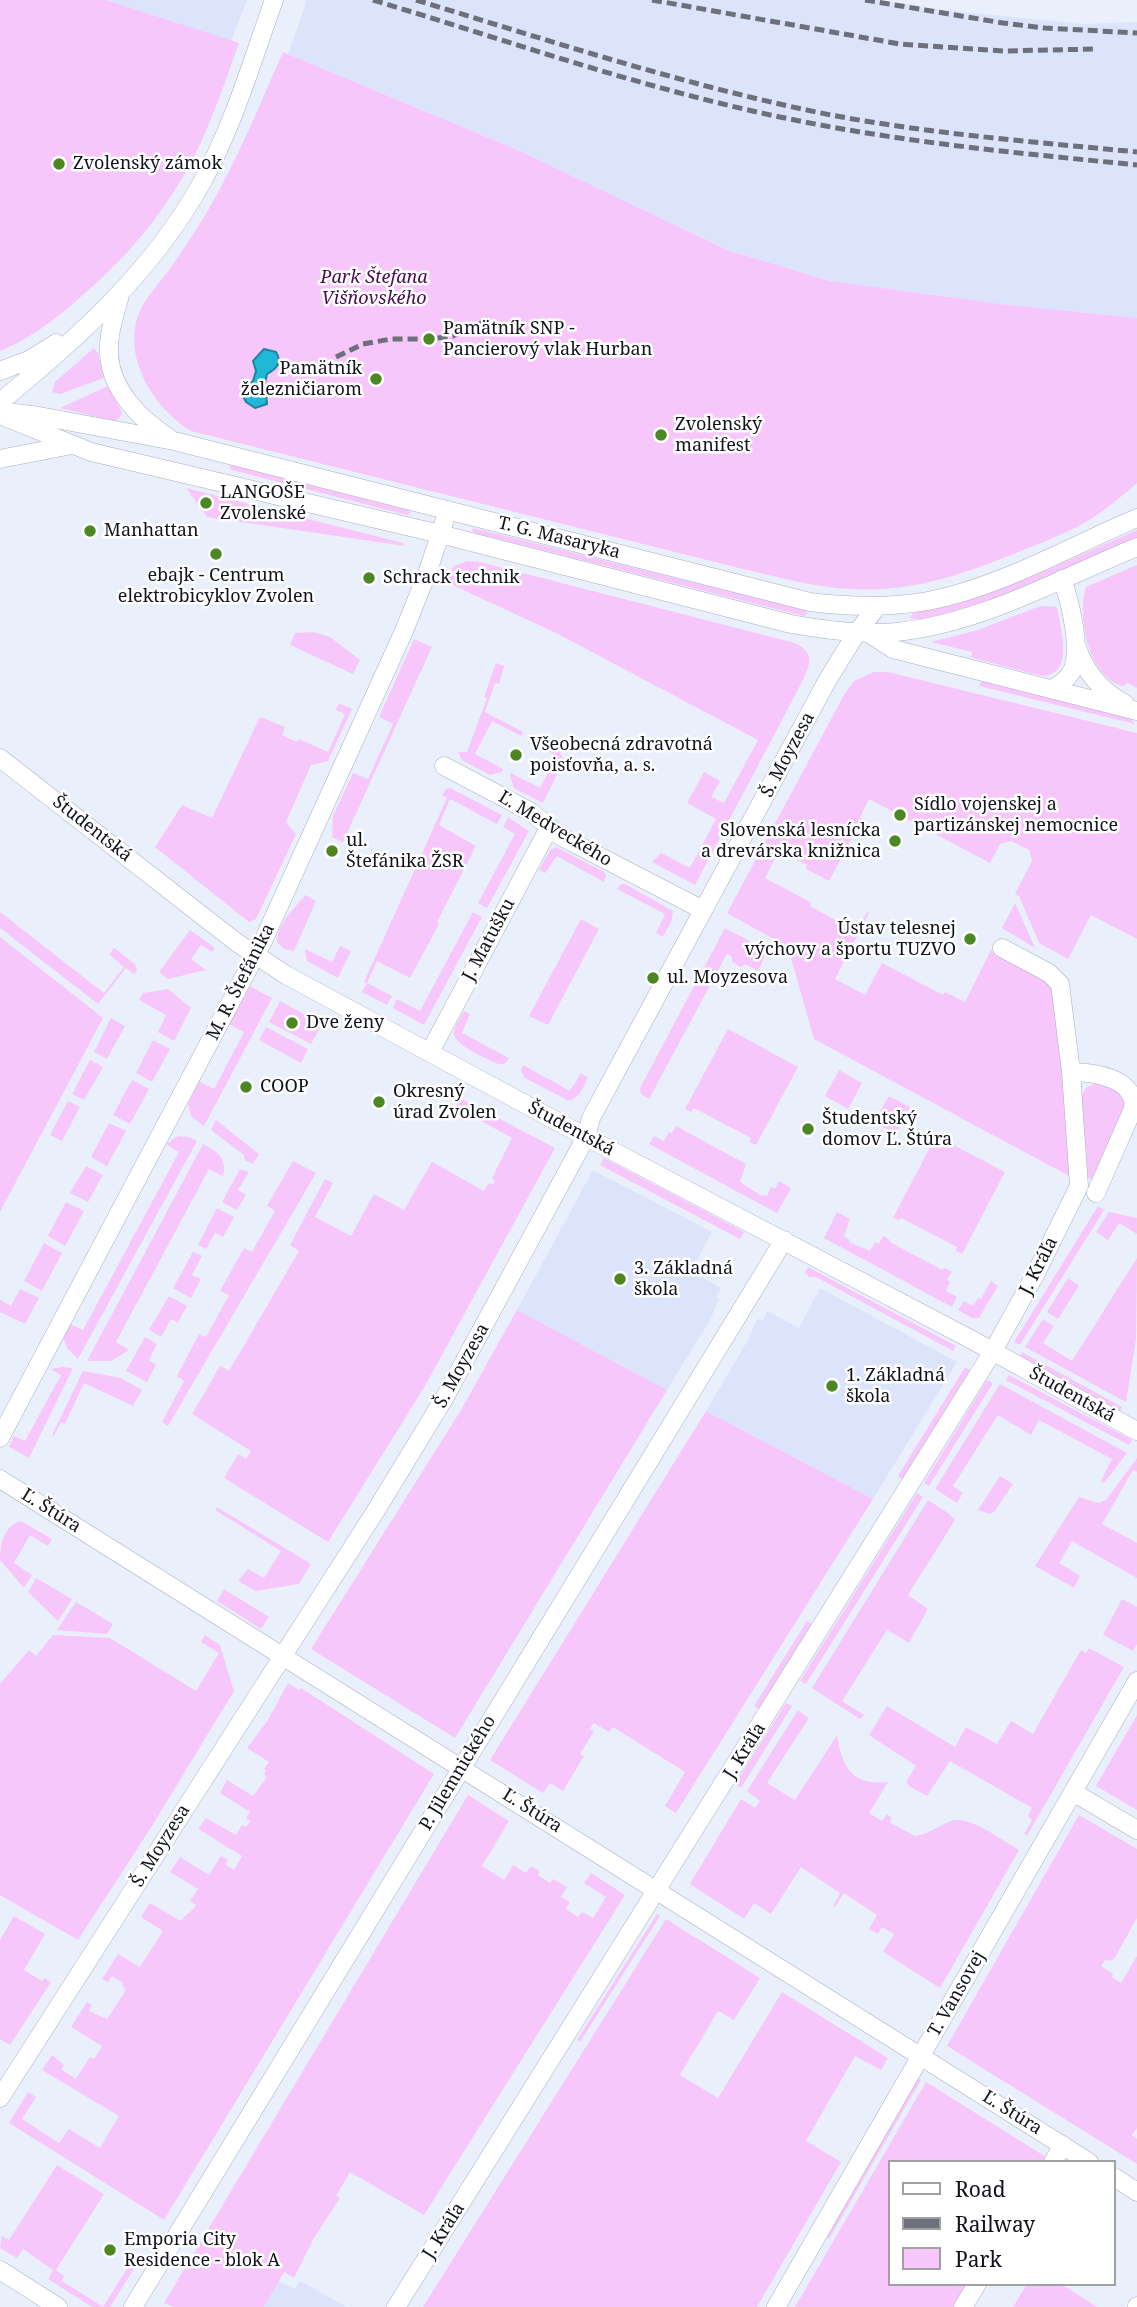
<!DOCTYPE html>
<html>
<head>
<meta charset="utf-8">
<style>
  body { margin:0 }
  #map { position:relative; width:1137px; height:2307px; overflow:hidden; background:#eaeffc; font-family:"Noto Serif",serif }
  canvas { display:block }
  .legend { position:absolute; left:888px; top:2160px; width:228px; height:126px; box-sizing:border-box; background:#fff; border:2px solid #9fa1a3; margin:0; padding:9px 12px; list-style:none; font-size:21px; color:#10131a }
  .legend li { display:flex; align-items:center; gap:14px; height:35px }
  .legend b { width:35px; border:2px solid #9fa1a3 }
</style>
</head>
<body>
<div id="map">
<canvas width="1137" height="2307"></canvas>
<ul class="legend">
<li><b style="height:9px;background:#fff"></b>Road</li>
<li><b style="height:9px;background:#6d707a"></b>Railway</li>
<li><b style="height:19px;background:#f7c7fb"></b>Park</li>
</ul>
</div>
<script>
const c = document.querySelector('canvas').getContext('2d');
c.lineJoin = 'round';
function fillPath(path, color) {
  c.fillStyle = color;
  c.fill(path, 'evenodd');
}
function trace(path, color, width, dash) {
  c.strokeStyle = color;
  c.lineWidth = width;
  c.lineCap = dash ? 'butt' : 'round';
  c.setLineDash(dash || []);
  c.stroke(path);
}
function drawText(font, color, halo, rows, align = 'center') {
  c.font = font + ' "Noto Serif",serif';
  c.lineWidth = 5;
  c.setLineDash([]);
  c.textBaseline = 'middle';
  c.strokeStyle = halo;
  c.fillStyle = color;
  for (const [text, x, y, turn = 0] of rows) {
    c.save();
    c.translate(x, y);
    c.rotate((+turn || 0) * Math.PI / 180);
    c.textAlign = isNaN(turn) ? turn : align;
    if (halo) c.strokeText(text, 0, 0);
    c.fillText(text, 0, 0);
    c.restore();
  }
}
fillPath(new Path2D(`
  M106,0H247L231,41Z
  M307,0H880L943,10L1082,24L1137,22V318L1001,304L830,281L727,250L520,151L288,54Z
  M593,1170L712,1232L691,1271L721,1288L716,1298L719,1299L710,1320L667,1390L517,1310Z
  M820,1288L957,1362L873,1499L706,1411L748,1340L757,1319L763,1320L767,1311L799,1328Z
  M279,2281L295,2289L300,2281L347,2307H264Z`), '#dce4fc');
fillPath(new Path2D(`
  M0,0H106L239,43C228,73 218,104 205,133C176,200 131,255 76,301C53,321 28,340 0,351Z
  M283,52L520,151L727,250L830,281L1001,304L1137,318V483C1121,497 1104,511 1086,522C1059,537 1031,547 1003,558C953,578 906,592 853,589C815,588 779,577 743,569L191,431C159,412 129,369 135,329C138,304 155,289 169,270C183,251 195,231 207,212C237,161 259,106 283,52Z
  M94,348L98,353L104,378L60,394L52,392L55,382Z
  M108,386L122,413L119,419L114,421L60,408Z
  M232,465L408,510L411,513L407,515L232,470L229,467Z
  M186,488L403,543L405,546L207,517Z
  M473,528L805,610L808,613L804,616L475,533L472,531Z
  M1137,530V538C1099,553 941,630 910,618L913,613C991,600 1065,561 1137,530Z
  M467,561L480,562L795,643C816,654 810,664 802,682L695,885L652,862L661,853L690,868L716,819L687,803L704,772L720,781L711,797L724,803L758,740L556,633L446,582L454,566Z
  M1137,565V688L1128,683L1123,686C1088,677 1077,617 1086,587Z
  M1040,606L1057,607C1060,628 1076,674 1042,676L973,658L971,657L972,652L931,642L978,630Z
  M313,632L330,637L360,660L353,674L290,645L295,633Z
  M414,639L432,647L343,842L332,837L333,816L353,773L368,779L393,724L379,717Z
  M496,663L504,666L499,684L495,683L485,712L523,732L521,736L492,721L475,754L503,769L502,772L490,775L462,760L458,752H467L487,698L484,697Z
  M874,672H888L1137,733V939L1091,915L1068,959L1039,943L1019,896L1015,894L1032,861L1029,850L1011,841L1000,844L990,863L869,799L860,817L862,819L829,881L806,869L807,865L779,851L765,878L812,903L810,906L856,931L867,912L869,913L835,979L865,995L882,963L943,995L945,992L965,1002L991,950L1040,976L1056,991L1071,1177L814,1039L788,947L727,913L844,695L854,681Z
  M982,680L1131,718L1135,724L979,686Z
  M339,703L352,709L328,761L311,765L286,822L296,834L256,919L249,922L155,847L182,805L212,818L260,717L285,727L282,735L297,742L299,739L328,752L345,714L336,710Z
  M531,736L559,751L564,760L543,803L514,788L510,776L511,773L540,788L557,756L529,740Z
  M450,788L502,815L497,824L450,799L439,825L476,846L437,922L439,924L410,978L377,961L367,983L392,996L387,1005L362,992L367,983L364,982L447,798L442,795L446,789Z
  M508,817L529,831L487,908L478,903L515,834L503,827Z
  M556,847L604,872L606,876L604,882L557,856L545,873L539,870L550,850Z
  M621,884H625L673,911L672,920L663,937L656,933L665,914L617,889Z
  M305,895L316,901L294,951L284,949L277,942C277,924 294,909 305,895Z
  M1015,903L1035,948L1002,928Z
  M0,912L104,993L124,967L109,954L114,948L135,964L137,971L134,974L126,968L98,1004L0,928Z
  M473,912L482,917L424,1025L393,1008L397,999L420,1011Z
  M581,919L599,929L548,1025L529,1016Z
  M725,928C738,936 758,942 765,956L758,971L745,964L741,967L732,962V957L727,954L649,1099L641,1094L640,1088Z
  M190,930L215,948L212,952L201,945L191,959L206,970L168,979L159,972Z
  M0,937L103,1018L0,1212Z
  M340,946L351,951L338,978L307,961L305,949L332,962Z
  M250,986L272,998L204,1126L191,1116L188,1105L199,1081L214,1089L241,1038L244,1032L229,1024Z
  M168,989L191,1008L174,1041L158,1032L166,1015L139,1000L143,993Z
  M280,1001L322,1024L311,1044L269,1022Z
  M464,1011L470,1014L462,1033L509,1058C506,1064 502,1066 496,1063C485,1058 451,1044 454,1031C455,1024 461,1017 464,1011Z
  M111,1018L125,1026L107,1059L94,1052Z
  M266,1027L308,1049L301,1063L259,1040Z
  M728,1029L798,1067L756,1145L749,1142L751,1138L694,1108L691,1112L685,1109Z
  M153,1040L170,1049L152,1082L136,1073Z
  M90,1060L103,1067L84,1100L72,1094Z
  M523,1065L570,1091L581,1073L588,1078C583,1087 579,1101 567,1100L525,1078L521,1071Z
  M839,1070L862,1083L848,1109L825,1096Z
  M132,1080L149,1089L130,1124L113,1115Z
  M1098,1082L1120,1092L1126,1107L1094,1178L1091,1179L1086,1177L1081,1096L1086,1088Z
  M889,1096L910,1107L896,1134L874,1122Z
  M460,1098L555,1148L425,1386L328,1542L224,1478L238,1454L246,1459L251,1451L192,1414L220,1366L229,1371L299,1251L290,1245L325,1179L333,1183L315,1217L351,1236L374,1194L404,1210L432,1162L484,1191L489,1183L493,1185L495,1180L492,1178L512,1138L456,1107Z
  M68,1101L80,1107L62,1141L50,1135Z
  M216,1120L259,1154L253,1164L245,1160L244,1155L211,1130Z
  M109,1123L126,1131L107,1166L91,1157Z
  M676,1126L746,1164L740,1182L760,1195L767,1196L771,1187L775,1189L779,1181L791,1188L777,1213L649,1144L654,1136L664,1141L669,1132L672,1133Z
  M178,1136L189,1137L197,1141L78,1359L67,1348L63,1337L70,1324L83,1330L179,1152L166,1144Z
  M936,1136L1005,1172L962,1254L956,1251L957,1247L901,1218L899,1220L893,1218Z
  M203,1144C217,1151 228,1159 223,1176L209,1169L116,1342L129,1350L111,1361H87Z
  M604,1158L744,1232L740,1239L600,1165Z
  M293,1161L316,1173L168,1426L162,1422L184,1381L177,1376L199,1334L206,1337L229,1295L220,1291L244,1248L252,1252L275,1211L267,1206Z
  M86,1166L103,1175L88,1202L70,1193Z
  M240,1169L249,1172L238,1190L246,1195L237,1210L222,1202Z
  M66,1202L84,1211L65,1246L48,1236Z
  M1098,1206L1104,1210L1020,1345L1014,1342Z
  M217,1208L234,1217L223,1237L215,1233L206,1249L198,1245Z
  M837,1212L850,1219L844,1236L850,1240L849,1242L870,1251L875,1242L879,1244L883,1236L890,1240V1242L942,1270L944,1268L952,1272L947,1280L950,1282L946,1291L957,1297L952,1307L824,1238Z
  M1109,1212L1137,1218V1234L1119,1223L1108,1240L1096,1232Z
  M44,1243L62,1253L42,1291L24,1281Z
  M193,1252L202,1256L192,1275L201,1279L191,1298L173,1288Z
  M1137,1258L1136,1339L1126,1402L1025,1347L1043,1319L1054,1326L1043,1343L1072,1361Z
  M808,1267L956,1346L953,1351L816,1277H809L805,1272Z
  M1068,1278L1079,1286L1058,1319L1047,1312Z
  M991,1281L998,1286L979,1318H972L958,1310L964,1301L973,1306L978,1298L981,1299Z
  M20,1289L39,1298L25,1324L0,1312V1300L11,1306Z
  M169,1296L187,1306L178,1323L171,1319L161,1337L149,1330Z
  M517,1310L667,1390L455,1738L311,1649L461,1410Z
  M145,1337L157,1344L149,1360L156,1365L147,1382L126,1371Z
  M1022,1352L1122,1407L1120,1411L1020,1356Z
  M62,1367L73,1368L29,1458L9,1447L14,1436L25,1441L61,1375L51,1369Z
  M965,1367L970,1370L902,1479L898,1476Z
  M83,1371L121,1378L142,1390L133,1406L84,1383L65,1424L61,1422L54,1436L52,1435Z
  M1009,1375L1132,1440L1129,1445L1006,1380Z
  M987,1380L993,1383L929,1486L924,1483Z
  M1000,1384L1127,1453L1104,1483L1101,1481L1112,1459L1039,1420L1031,1435L998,1415L953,1486L963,1493L957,1503L935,1489Z
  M706,1411L873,1499L676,1813L665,1806L685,1772L613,1727L609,1732L594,1723L590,1729L594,1731L580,1754L584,1756L563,1791L550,1783L543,1793L490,1760Z
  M1137,1458V1472L1133,1470L1102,1524L1137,1543V1578L1072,1541L1059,1563L1080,1576L1074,1588L1035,1566L1079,1497L1099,1503L1106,1500Z
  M1000,1476L1013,1484L994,1512L990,1514L978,1510Z
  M917,1493L923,1497L806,1684L800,1681Z
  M928,1500L948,1513L955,1520L908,1595L928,1609L909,1643L887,1630L842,1701L864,1715L860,1719L812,1688Z
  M217,1507L311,1564L299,1584L256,1591L238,1581L248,1569L264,1578L281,1551L215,1510Z
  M21,1521L52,1539L48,1546L30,1535L14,1563L32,1575L24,1588L0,1560C0,1545 4,1525 21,1521Z
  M36,1578L72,1599L58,1621L28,1592Z
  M224,1589L269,1617L261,1629L217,1601Z
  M1122,1599L1137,1607V1644L1133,1651L1103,1635Z
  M76,1602L113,1624L107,1634L57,1630Z
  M807,1621L812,1624L759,1709L754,1706Z
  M53,1635L110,1638L196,1691L219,1653L201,1642L205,1635L220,1645L234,1691L152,1826L78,1940L0,1895V1684L29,1650L36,1656Z
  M1089,1648L1124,1667L1027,1836L1024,1834L1032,1820L1028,1816L1032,1808L950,1761L927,1796L910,1787L906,1782L916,1766L869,1735L887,1706L955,1747L966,1727L997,1744L1011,1721L1033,1734L1081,1650L1086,1653Z
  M288,1683L299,1690L301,1688L434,1774L164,2220L9,2123L28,2092L36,2097L22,2119L59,2143L69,2129L100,2148L119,2116L42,2070L52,2055L64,2065L61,2069L76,2079L90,2057L94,2059L102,2046L71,2027L87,2002L92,2005L89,2011L107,2019L126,1990L122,1985L123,1983L112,1976L108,1982L102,1979L118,1954L140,1967L163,1931L141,1917L150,1903L181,1921C187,1913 191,1913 196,1905L190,1901L198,1889L170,1872L180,1857L209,1875L221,1856L228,1860L226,1865L234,1870L242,1856L198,1829L206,1818L236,1835L242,1825L246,1827L250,1821L246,1818L250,1812L220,1793L227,1780L253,1796L267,1777L264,1774L266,1771L264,1769L269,1762L247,1748L268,1720Z
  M786,1703L792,1706L741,1788L735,1784Z
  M798,1710L809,1718L767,1783L795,1800L837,1735C842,1767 852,1786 888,1782L869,1813L882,1821L887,1814L892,1818L890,1823L915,1836C931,1834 943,1822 955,1820C974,1818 1003,1841 1019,1850L940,1988L883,1952L894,1934L882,1927L878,1934L869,1929L877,1915L844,1893L835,1907L833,1906L840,1893L801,1867L771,1914L754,1903L744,1919L690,1884L741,1799L755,1808L760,1801L747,1791Z
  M1137,1715V1810L1096,1786Z
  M468,1795L509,1821L482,1866L504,1880L513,1865L526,1873L531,1866L540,1871L538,1875L550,1883L553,1879L567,1887L561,1897L570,1902L566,1909L578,1917L582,1912L593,1918L606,1897L584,1883L591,1873L625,1895L424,2215L350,2172L336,2196L340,2198L314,2238L294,2278L284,2272L264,2307H174L164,2303Z
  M1079,1815L1137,1849V1918L1114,1959L1110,1961L1105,1960L1101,1966L1113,1974L1112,1977L1121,1983L1137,1956V2128L1132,2135L1137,2139V2164L947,2046Z
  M657,1914L660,1916L580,2042L577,2040Z
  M14,1916L45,1934L24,1970L42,1981L45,1978L51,1982L10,2045L0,2039V1940Z
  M666,1919L760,1978L734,2020L718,2011L680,2075L718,2098L782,1992L888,2058L881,2070L855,2056L806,2141L841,2162L757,2307H423Z
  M918,2078L921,2080L829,2239L826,2237Z
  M926,2082L1046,2157L1043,2162H890V2284H968L954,2307H795Z
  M57,2165L104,2194L56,2270L64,2276L62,2281L103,2307L130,2264L135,2267L110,2307H92L48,2279L53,2270L23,2249L17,2258L0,2248L2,2236L9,2240Z
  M1027,2284H1061L1097,2307H1013Z`), '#f7c7fb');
const water = new Path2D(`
  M264,349L276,352C283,363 276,369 267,374L265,383L267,404L255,408L246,402L244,398L246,386L253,381L256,371L253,361Z`);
fillPath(water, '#20b8d7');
trace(water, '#1b869e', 2);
const minor = new Path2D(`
  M119,299C114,316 108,336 109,354C111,390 140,419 168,437
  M0,371L29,360L56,343
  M0,402C77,339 152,272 201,184C233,127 252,61 274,0
  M7,412L39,416L174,441L810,602C850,607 888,608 928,601C998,588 1071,546 1137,518
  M0,415L91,452L440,534L791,624C826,630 862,635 897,632C982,623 1059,579 1137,547
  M0,459L72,445
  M867,632L893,649L1137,711
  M1077,647C1085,672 1101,691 1125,704
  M1052,689C1060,684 1067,680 1072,671C1082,649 1070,601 1062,579
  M0,758L236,942L286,975L586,1137L974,1341L1137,1431
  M444,766L531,812L560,836L703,910
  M430,1052L549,828
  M1071,1072C1093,1072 1137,1078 1133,1109L1096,1193
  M0,1438L264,939L404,631L428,571L448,510
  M0,1479L1089,2162
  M1073,1792L1137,1830
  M0,2098L375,1512L445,1397L586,1137L591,1118L827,681L857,632L877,607
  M1053,2162L1063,2145
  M1114,2177L1137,2192
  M0,2270L58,2307
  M133,2307L784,1240
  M396,2307L993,1351L1035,1275L1079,1186L1071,1072L1060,984L1049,973L1002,948
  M776,2307L1137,1681
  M963,2307L977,2284
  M1137,2307V2306`);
trace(minor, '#a7afc4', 19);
trace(minor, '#fff', 18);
trace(new Path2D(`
  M373,0C508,41 642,88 780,117C898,142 1017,153 1137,165
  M416,0C554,42 690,87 831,115C932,134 1035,142 1137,152
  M652,0L900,44L1004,51L1096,49
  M865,0L1003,23L1045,28L1137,33
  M336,357L363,344L391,339H429L453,336L492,318`), '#6d707a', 5, [10, 5]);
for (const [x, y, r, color] of [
  [59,164,7,"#4c8724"],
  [429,339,7,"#4c8724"],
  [376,379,7,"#4c8724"],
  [661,435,7,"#4c8724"],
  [206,503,7,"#4c8724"],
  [90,531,7,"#4c8724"],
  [216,554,7,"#4c8724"],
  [369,578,7,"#4c8724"],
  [516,755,7,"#4c8724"],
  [900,815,7,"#4c8724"],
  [895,841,7,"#4c8724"],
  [332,851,7,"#4c8724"],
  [970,939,7,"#4c8724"],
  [653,978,7,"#4c8724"],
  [292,1023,7,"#4c8724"],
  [246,1087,7,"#4c8724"],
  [379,1102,7,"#4c8724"],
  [808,1129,7,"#4c8724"],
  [620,1279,7,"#4c8724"],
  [832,1386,7,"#4c8724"],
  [110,2250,7,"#4c8724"]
]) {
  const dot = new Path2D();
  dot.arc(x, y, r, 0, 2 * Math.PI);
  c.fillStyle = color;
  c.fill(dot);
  trace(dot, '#fff', 2.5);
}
drawText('18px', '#10131a', '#fff', [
  ["Zvolenský zámok",73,164],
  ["Pamätník SNP -",443,329],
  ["Pancierový vlak Hurban",443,350],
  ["Pamätník",362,369,"right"],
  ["železničiarom",362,390,"right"],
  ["Zvolenský",675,425],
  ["manifest",675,446],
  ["LANGOŠE",220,493],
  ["Zvolenské",220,514],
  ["Manhattan",104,531],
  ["ebajk - Centrum",216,576,"center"],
  ["elektrobicyklov Zvolen",216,597,"center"],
  ["Schrack technik",383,578],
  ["Všeobecná zdravotná",530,745],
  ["poisťovňa, a. s.",530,766],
  ["Sídlo vojenskej a",914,805],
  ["partizánskej nemocnice",914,826],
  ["Slovenská lesnícka",881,831,"right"],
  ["a drevárska knižnica",881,852,"right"],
  ["ul.",346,841],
  ["Štefánika ŽSR",346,862],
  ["Ústav telesnej",956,929,"right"],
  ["výchovy a športu TUZVO",956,950,"right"],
  ["ul. Moyzesova",667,978],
  ["Dve ženy",306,1023],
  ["COOP",260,1087],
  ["Okresný",393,1092],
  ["úrad Zvolen",393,1113],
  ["Študentský",822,1119],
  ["domov Ľ. Štúra",822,1140],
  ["3. Základná",634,1269],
  ["škola",634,1290],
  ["1. Základná",846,1376],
  ["škola",846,1397],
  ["Emporia City",124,2240],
  ["Residence - blok A",124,2261]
], 'left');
drawText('italic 18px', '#480b4e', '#fff', [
  ["Park Štefana",374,278],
  ["Višňovského",374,299]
]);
drawText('18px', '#10131a', '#fff', [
  ["T. G. Masaryka",559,538,14],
  ["Š. Moyzesa",788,755,-62],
  ["Študentská",92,829,38],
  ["Ľ. Medveckého",555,829,31],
  ["J. Matušku",489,940,-62],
  ["M. R. Štefánika",241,982,-63],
  ["Študentská",571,1129,28],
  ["J. Kráľa",1039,1266,-63],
  ["Š. Moyzesa",462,1366,-61],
  ["Študentská",1072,1395,29],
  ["Ľ. Štúra",51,1511,32],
  ["J. Kráľa",745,1751,-58],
  ["P. Jilemnického",458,1773,-59],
  ["Ľ. Štúra",532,1811,32],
  ["Š. Moyzesa",161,1846,-58],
  ["T. Vansovej",957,1994,-60],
  ["Ľ. Štúra",1012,2113,32],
  ["J. Kráľa",444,2231,-58]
]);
</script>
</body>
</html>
